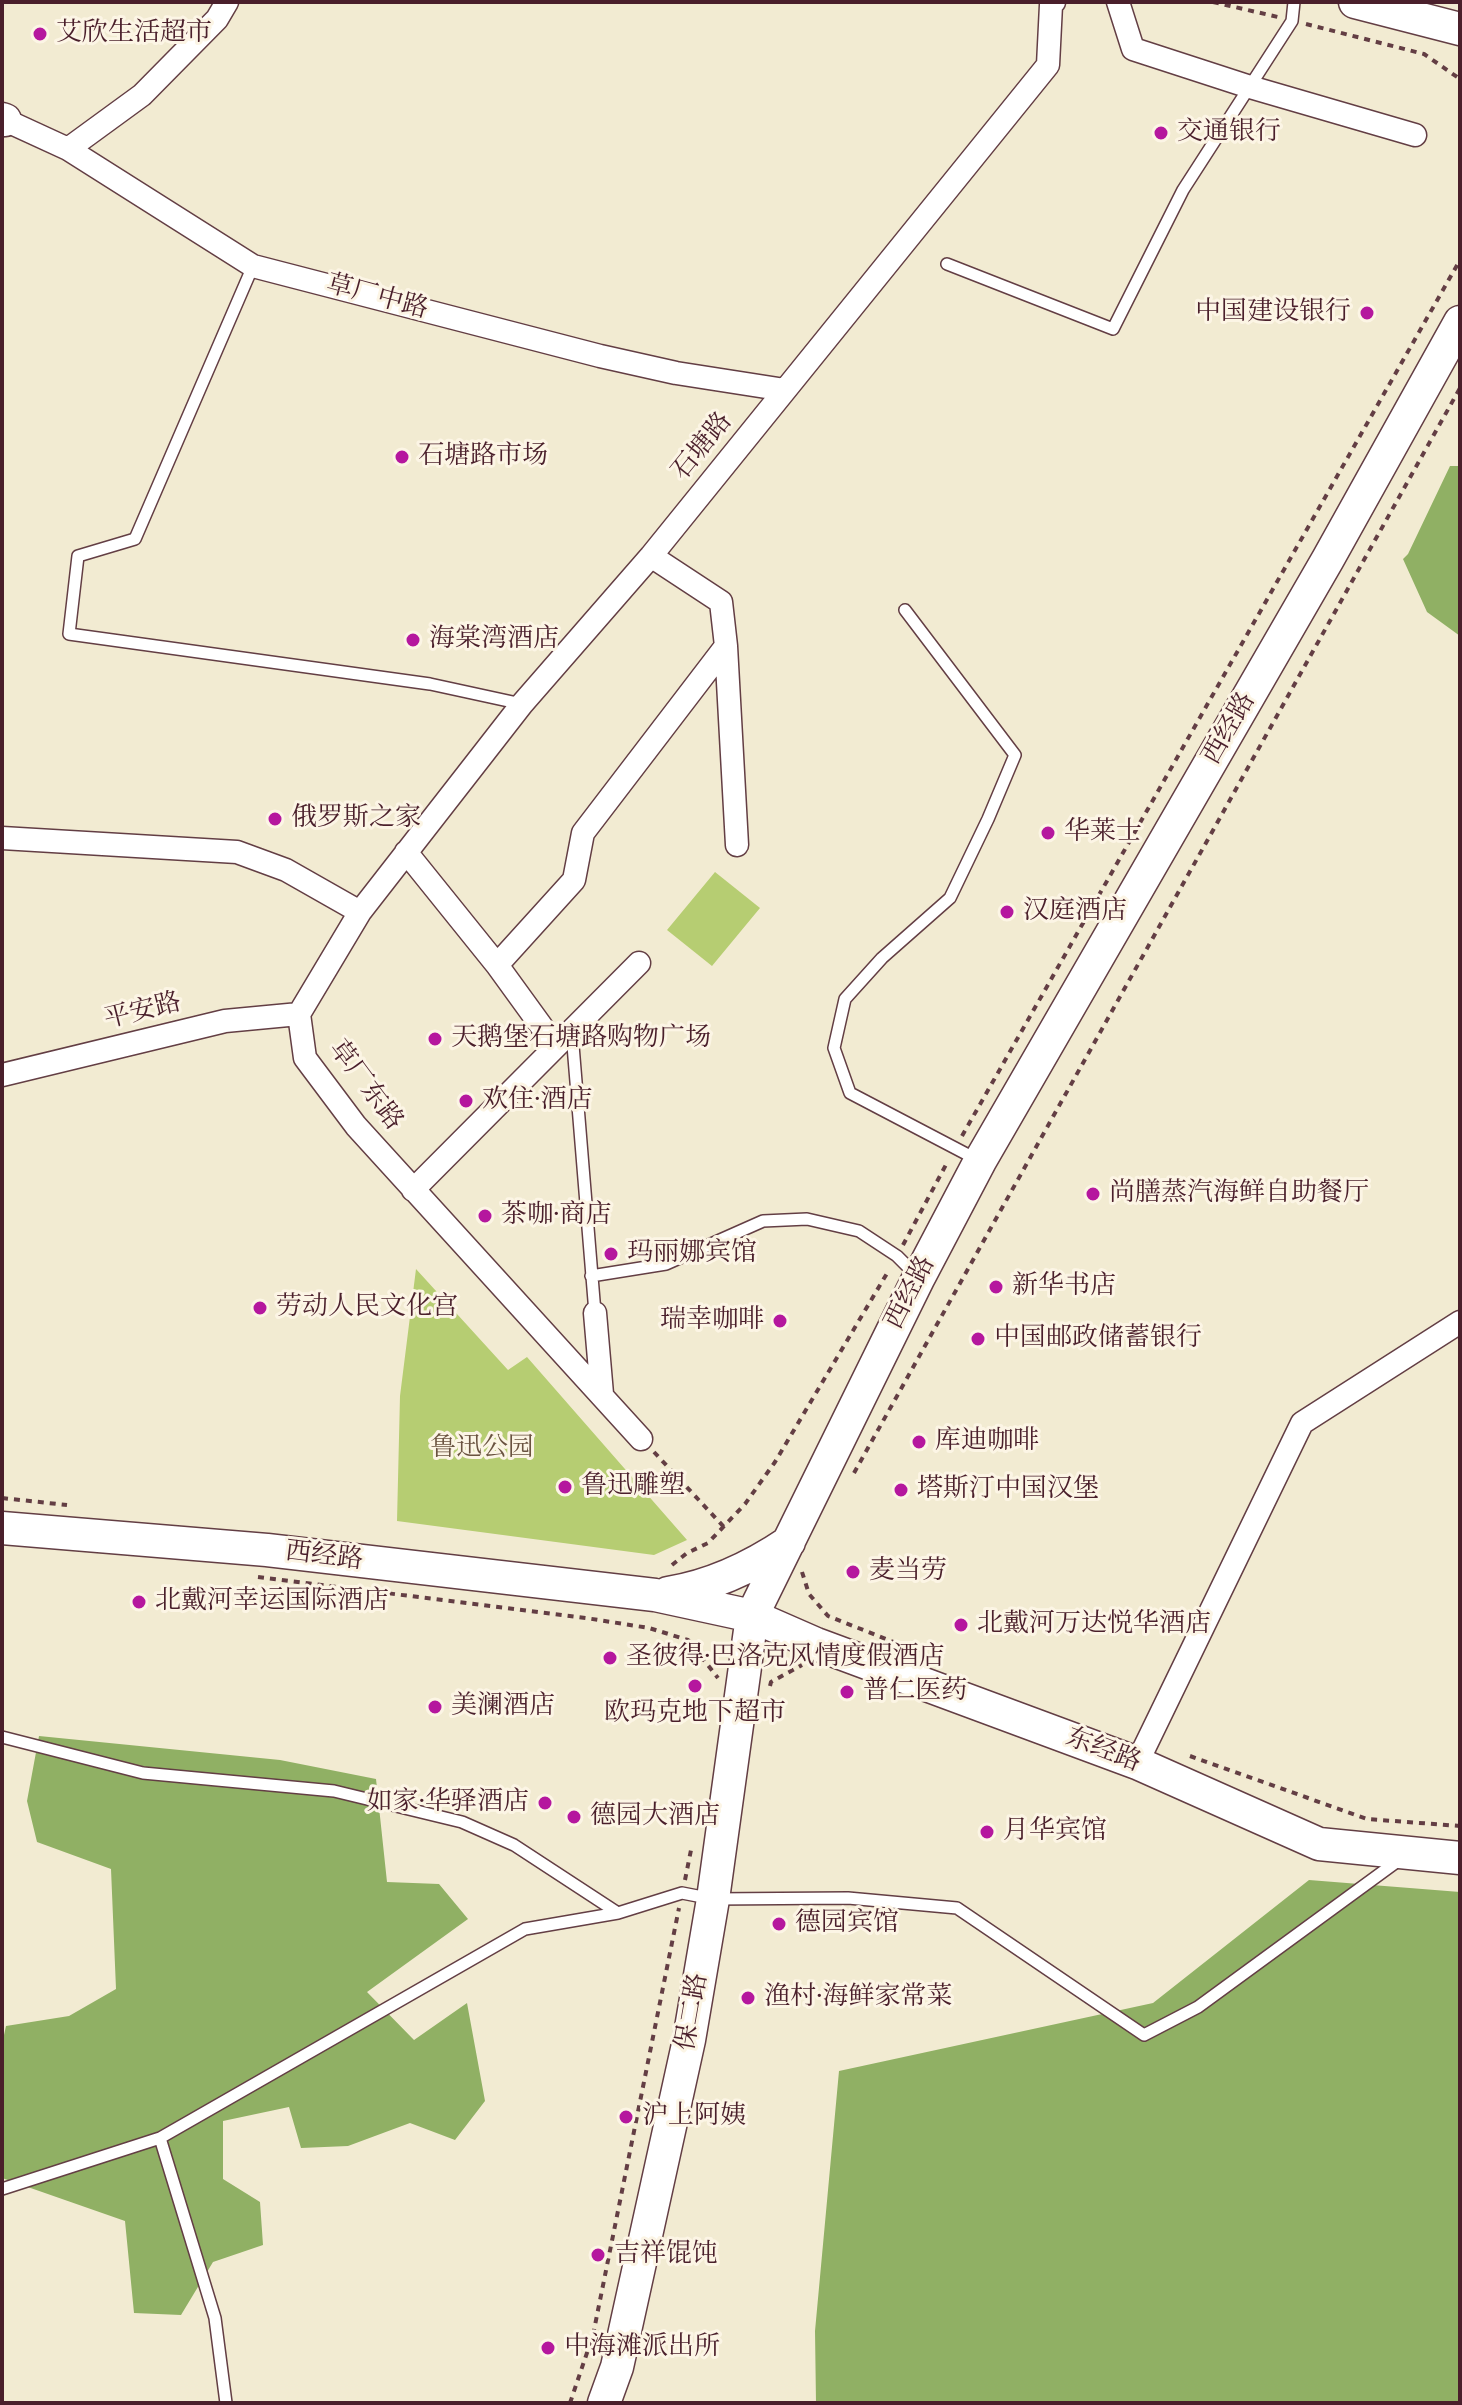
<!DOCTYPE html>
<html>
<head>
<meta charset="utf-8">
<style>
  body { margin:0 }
  #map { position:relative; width:1462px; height:2405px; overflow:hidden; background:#f2ebd2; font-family:Cardo,serif }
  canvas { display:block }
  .frame { position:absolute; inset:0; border:4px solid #4a1f2b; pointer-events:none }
</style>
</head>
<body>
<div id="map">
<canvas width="1462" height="2405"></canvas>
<div class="frame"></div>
</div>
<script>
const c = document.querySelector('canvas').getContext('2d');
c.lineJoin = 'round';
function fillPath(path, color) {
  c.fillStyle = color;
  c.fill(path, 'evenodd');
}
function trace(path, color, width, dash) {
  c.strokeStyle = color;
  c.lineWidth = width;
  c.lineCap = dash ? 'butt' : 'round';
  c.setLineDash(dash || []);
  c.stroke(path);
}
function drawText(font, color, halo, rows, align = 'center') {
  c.font = font + ' Cardo,"Noto Serif SC",serif';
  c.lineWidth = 6;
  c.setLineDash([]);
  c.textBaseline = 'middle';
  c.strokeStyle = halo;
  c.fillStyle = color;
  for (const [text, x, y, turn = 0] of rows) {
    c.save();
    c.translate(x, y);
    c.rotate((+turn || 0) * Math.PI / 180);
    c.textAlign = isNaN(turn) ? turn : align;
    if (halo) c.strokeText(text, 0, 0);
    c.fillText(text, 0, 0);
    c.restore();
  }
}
fillPath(new Path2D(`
  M715,872L760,908L712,966L667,930Z
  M416,1269L508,1370L527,1357L687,1540L654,1555L397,1521L400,1396Z`), '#b6cd72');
fillPath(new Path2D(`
  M1450,466H1460V636L1427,612L1403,559L1408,554Z
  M39,1736L280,1760L376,1779L387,1882L439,1884L468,1919L367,1992L414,2040L467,2003L485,2101L455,2140L410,2123L348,2146L301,2148L289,2107L223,2121V2179L260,2202L263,2245L213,2262L181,2315L134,2313L125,2221L2,2178V2044L6,2026L69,2016L116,1989L111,1869L37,1842L27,1801Z
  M1309,1880L1460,1892V2403H816L815,2331L839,2071L1153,2003Z`), '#90b064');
const lane = new Path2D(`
  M947,264L1113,329L1183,190L1292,21L1294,2
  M253,266L135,539L78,556L69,634L430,684L522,704
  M905,610L1015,755L988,819L950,898L882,958L845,999L834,1048L850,1093L976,1159
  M572,1033L595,1313
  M591,1276L666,1264L763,1221L807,1219L859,1231L897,1256L915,1274
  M2,1737L143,1773L334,1791L462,1822L514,1845L618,1913
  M160,2138L215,2318L226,2403
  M2,2189L160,2138L525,1929L618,1913L682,1893L713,1899L848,1898L957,1908L1144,2035L1198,2007L1399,1860`);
const street = new Path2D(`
  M1118,2L1133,49L1250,87L1415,135
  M2,125L5,120L68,149L253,266L600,356L676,373L785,390
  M68,149L142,95L217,19L227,2
  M651,556L721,602L726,646L737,845
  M2,838L237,852L286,870L360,912
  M406,852L497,965
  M555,1045L497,965L574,880L583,833L726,646
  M2,1075L225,1021L299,1014
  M413,1190L639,963
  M595,1313L602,1394
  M641,1439L356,1126L305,1058L299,1014L360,912L522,704L651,556L1048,65L1051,5L1054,2
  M1137,1763L1302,1423L1460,1322`);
const secondary = new Path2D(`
  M1355,2L1460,29
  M2,119L5,120
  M2,1528L267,1550L655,1595L752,1616L816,1644L1137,1763L1319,1844L1460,1858
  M668,1593C712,1586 752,1567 789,1542
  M604,2403L617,2367L689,2040L713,1899L752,1616L919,1277L980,1161L1328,559L1460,322`);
trace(lane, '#633e44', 14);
trace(street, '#633e44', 25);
trace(secondary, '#633e44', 35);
trace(new Path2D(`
  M1213,2L1278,17
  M1306,24L1424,54L1460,79
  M962,1136L1460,260
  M903,1245L948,1161
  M654,1452L724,1527
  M854,1473L1460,388
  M2,1498L67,1505
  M672,1565L687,1553L708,1543L745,1504L775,1462L889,1270
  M802,1572L809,1594L828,1616L939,1660
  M258,1577L586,1618L649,1628L688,1640L718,1678
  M770,1686L771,1682L802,1665
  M1190,1756L1367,1819L1460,1826
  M685,1880L692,1845
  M570,2403L593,2335L679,1908`), '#633e44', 4, [6, 6]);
trace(lane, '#fff', 11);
trace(street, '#fff', 22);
trace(secondary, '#fff', 32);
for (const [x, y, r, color] of [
  [40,34,8,"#b5179e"],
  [1161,133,8,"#b5179e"],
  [1367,313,8,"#b5179e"],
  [402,457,8,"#b5179e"],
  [413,640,8,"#b5179e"],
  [275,819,8,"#b5179e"],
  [1048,833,8,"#b5179e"],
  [1007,912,8,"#b5179e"],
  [435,1039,8,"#b5179e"],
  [466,1101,8,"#b5179e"],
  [1093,1194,8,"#b5179e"],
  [485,1216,8,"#b5179e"],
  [611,1254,8,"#b5179e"],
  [996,1287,8,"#b5179e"],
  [260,1308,8,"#b5179e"],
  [780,1321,8,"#b5179e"],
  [978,1339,8,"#b5179e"],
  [919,1442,8,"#b5179e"],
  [565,1487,8,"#b5179e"],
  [901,1490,8,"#b5179e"],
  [853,1572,8,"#b5179e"],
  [139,1602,8,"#b5179e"],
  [961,1625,8,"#b5179e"],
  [610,1658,8,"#b5179e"],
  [695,1686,8,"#b5179e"],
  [847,1692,8,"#b5179e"],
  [435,1707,8,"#b5179e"],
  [545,1803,8,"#b5179e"],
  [574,1817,8,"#b5179e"],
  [987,1832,8,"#b5179e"],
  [779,1924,8,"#b5179e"],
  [748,1998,8,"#b5179e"],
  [626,2117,8,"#b5179e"],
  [598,2255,8,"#b5179e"],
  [548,2348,8,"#b5179e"]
]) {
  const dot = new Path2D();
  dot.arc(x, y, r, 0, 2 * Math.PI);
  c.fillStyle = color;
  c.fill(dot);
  trace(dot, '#fcf5e5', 3);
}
drawText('26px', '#4a1f2b', '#fcf5e5', [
  ["艾欣生活超市",56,34],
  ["交通银行",1177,133],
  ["中国建设银行",1351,313,"right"],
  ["石塘路市场",418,457],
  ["海棠湾酒店",429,640],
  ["俄罗斯之家",291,819],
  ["华莱士",1064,833],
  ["汉庭酒店",1023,912],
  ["天鹅堡石塘路购物广场",451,1039],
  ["欢住·酒店",482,1101],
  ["尚膳蒸汽海鲜自助餐厅",1109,1194],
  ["茶咖·商店",501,1216],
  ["玛丽娜宾馆",627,1254],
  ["新华书店",1012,1287],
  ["劳动人民文化宫",276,1308],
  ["瑞幸咖啡",764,1321,"right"],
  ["中国邮政储蓄银行",994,1339],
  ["库迪咖啡",935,1442],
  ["鲁迅雕塑",581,1487],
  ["塔斯汀中国汉堡",917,1490],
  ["麦当劳",869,1572],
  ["北戴河幸运国际酒店",155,1602],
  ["北戴河万达悦华酒店",977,1625],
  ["圣彼得·巴洛克风情度假酒店",626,1658],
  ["普仁医药",863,1692],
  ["美澜酒店",451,1707],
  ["欧玛克地下超市",695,1714,"center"],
  ["如家·华驿酒店",529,1803,"right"],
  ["德园大酒店",590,1817],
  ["月华宾馆",1003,1832],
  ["德园宾馆",795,1924],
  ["渔村·海鲜家常菜",764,1998],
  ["沪上阿姨",642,2117],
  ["吉祥馄饨",614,2255],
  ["中海滩派出所",564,2348]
], 'left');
drawText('26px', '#4a1f2b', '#fcf5e5', [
  ["草厂中路",377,298,15],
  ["石塘路",703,447,-51],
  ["西经路",1230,729,-60],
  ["平安路",143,1012,-14],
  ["草厂东路",365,1086,53],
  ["西经路",911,1293,-63],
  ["西经路",324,1557,7],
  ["东经路",1103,1751,21],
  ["保二路",693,2012,-80]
]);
drawText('26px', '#6a5340', '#fcf5e5', [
  ["鲁迅公园",482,1449]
]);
</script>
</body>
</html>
